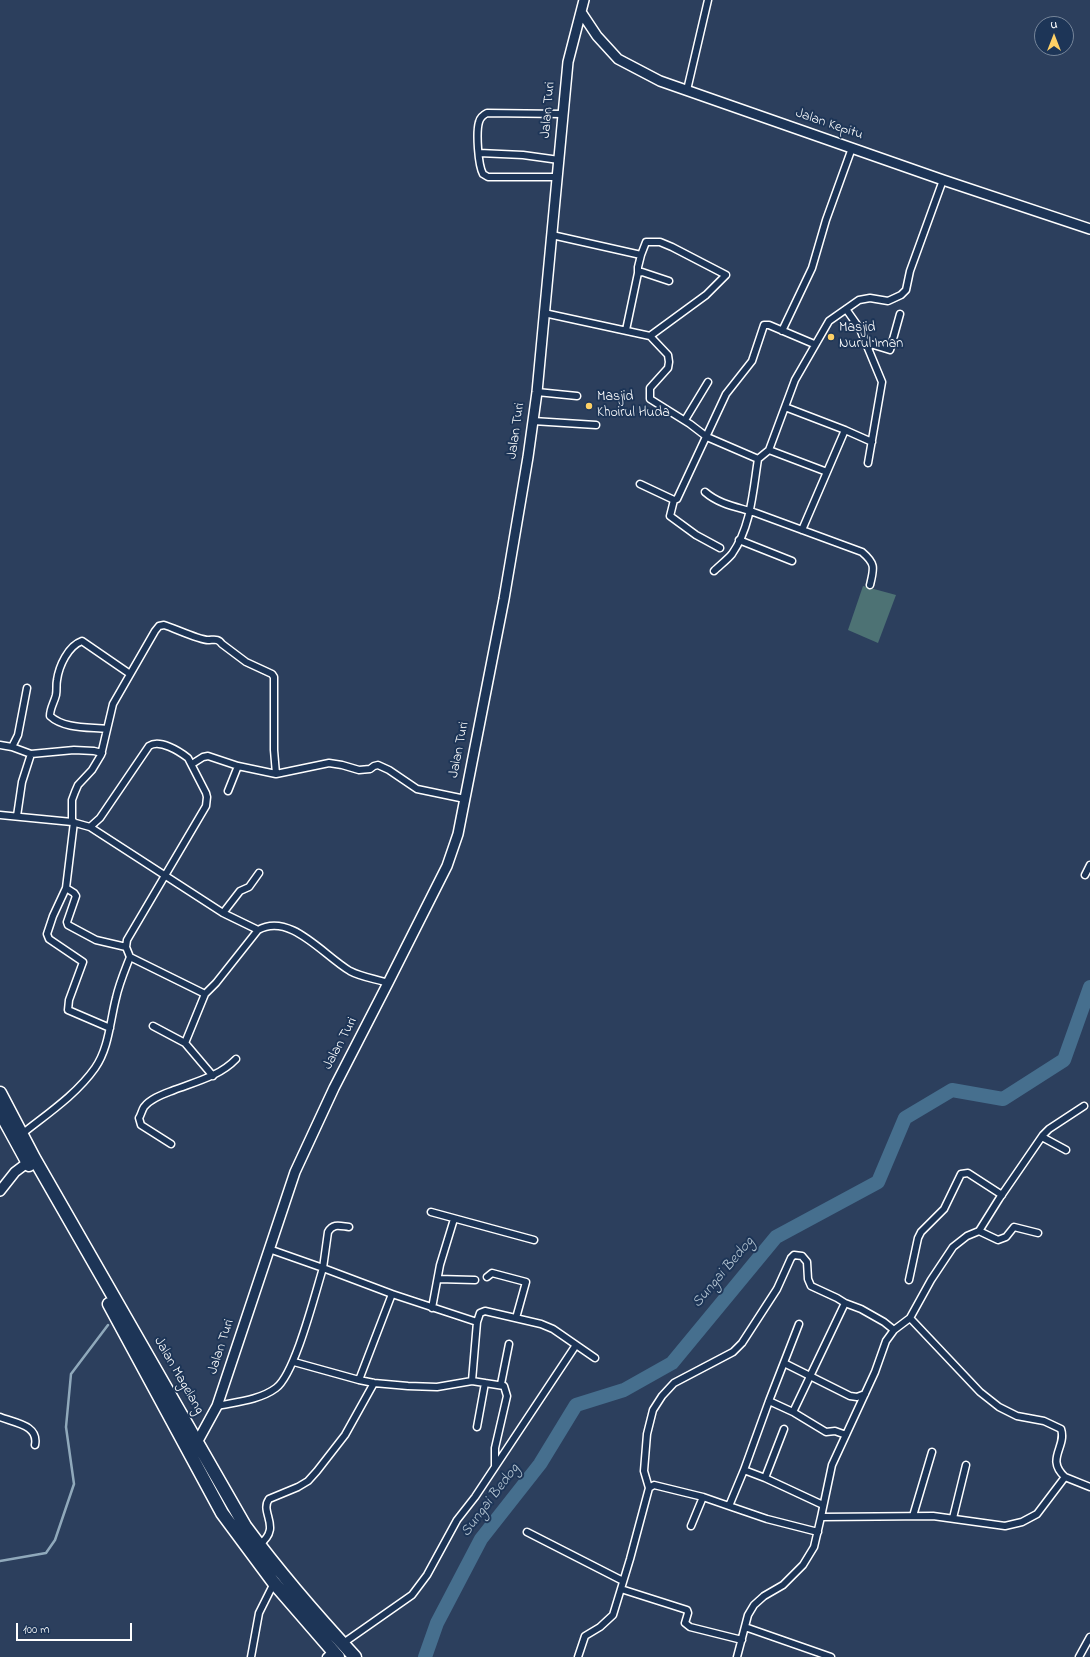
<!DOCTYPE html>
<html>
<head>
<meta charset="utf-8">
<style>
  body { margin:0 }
  #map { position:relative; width:1090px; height:1657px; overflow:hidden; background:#2c3f5d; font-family:"Indie Flower",sans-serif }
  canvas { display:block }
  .north { position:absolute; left:1034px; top:16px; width:40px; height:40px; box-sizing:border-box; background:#1d3557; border:1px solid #77869a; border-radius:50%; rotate:0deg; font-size:11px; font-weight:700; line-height:16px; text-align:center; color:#fff }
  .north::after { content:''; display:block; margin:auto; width:14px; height:18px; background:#ffd166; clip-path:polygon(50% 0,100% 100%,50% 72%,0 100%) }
  .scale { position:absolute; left:16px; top:1623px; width:116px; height:18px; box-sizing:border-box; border:2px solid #fff; border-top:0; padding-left:5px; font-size:12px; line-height:14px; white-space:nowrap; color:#fff; -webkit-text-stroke:3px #1d3557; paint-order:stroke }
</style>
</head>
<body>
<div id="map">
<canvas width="1090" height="1657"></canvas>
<div class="north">U</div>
<div class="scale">100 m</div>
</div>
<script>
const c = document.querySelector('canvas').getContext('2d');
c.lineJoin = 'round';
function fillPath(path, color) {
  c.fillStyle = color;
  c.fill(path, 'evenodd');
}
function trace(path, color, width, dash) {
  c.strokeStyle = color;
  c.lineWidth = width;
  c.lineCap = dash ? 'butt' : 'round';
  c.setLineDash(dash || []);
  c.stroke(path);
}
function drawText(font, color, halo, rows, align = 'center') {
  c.font = font + ' "Indie Flower",sans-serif';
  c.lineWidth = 4;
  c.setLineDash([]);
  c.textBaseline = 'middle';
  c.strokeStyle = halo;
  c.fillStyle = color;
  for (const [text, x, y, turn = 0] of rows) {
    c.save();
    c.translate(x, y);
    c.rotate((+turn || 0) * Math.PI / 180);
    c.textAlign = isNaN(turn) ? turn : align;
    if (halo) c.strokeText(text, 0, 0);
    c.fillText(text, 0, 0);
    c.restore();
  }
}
fillPath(new Path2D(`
  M863,586L896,595L878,643L848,630Z`), '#4d7274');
trace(new Path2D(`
  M0,1561L46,1553L55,1540L74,1484L66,1427L71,1374L108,1325`), '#90a9bb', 2.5);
trace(new Path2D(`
  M425,1657L437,1623L481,1539L540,1464L576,1405L624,1390L672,1363L776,1237L878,1182L905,1118L952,1090L1003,1099L1064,1060L1090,987`), '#466f8e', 14);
const street = new Path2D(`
  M687,90L708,0
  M479,153L523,155L559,160
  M557,177H488L483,174C478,165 476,132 479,122C480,118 483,115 487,113L563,114
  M552,235L641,255L638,267V273
  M641,255L646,242H660L672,247L726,275L706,295L650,336
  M846,309L860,329L882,382L868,463
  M544,313L650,336L668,355L669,362L668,368L650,388V399L690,424L707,437L758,459
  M626,330L638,273L642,272L669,281
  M782,331L812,268L826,220L852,148
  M867,343L890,350L900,314
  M537,392L577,396
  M785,407L845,430L872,442
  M685,420L708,382
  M533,421L596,425
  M769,450L827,472
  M640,484L674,500L677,499L726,394L752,361L764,325H769L814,344
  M705,492C720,505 738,507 756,513C791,526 827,539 862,552C876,564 874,568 870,585
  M674,500L670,516L696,535L720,548
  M802,530L845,430
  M739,540L792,561
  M714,571C719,566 727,560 732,554C751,527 753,491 758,459L769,450L795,380L829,321L859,300L870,298L888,301L901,295L906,290L910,271L943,180
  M107,729C89,727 64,729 50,716C50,708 54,703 56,695C57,690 56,685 57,680C59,666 68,646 82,641L130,674
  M0,745L12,747L31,754L74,750L94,751L102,753
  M12,747L18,735L27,688
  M192,764L203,757L208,756L238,766L276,774L329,763L342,765L359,770L370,769L374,766L378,765L389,770L417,789L465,799
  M228,791L238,766
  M0,815L72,822L90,827L100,818L149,746C160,739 179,751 188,758L206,793L207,797L206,806L127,940L126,947L130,957C125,970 119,984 116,998C110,1021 109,1048 95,1068C76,1095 47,1114 22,1134
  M17,816L22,782L31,754
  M72,822V800L75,792L78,785L92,770L101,755L113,704L155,631L159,626L164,625C174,628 199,640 208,640C214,640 218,638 222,644L246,662L272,674L274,677V750L276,774
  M74,822L66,888L74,893L76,896L67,922L68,925L96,940L126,947
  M90,827L223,913L258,930
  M1085,875L1090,865
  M66,888L53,916L47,934L49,939L83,962L69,1000L68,1010L110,1028
  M223,913L240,891L249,887L259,873
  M130,957L205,994L216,983L258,930C290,912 323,955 350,971C361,977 376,979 388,983
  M153,1026L185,1043L213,1076
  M185,1043L205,994
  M1042,1137L1066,1150
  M171,1144L141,1125L139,1118C141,1115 142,1110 144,1107C151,1098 164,1094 174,1090C195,1082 220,1076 236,1059
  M431,1212L534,1240
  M979,1231L998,1240L1006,1237L1014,1227L1038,1233
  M487,1277L492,1273L526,1282L516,1318
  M438,1279L475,1280
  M909,1280L918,1238L921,1232L944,1209L961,1174L968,1173L1002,1195
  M392,1294L477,1322
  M432,1308L440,1265L454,1219
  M910,1318L980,1392L999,1407L1017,1416L1044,1421L1061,1429C1067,1447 1045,1459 1065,1477
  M294,1362L359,1380L392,1294L323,1268L328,1232C333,1223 340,1226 349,1227
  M784,1363L850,1396L857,1397L865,1394
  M359,1380L374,1383L408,1386L437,1387L472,1381L504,1386L507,1396L495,1448V1466
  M472,1381L477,1322L480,1313L485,1311L541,1324L553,1329L595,1358
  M501,1384L509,1344
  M769,1401L793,1412L826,1432L835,1431L846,1435
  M217,1406C236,1402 260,1400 276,1388C295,1374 315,1294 323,1268L269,1249
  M793,1412L845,1303
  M0,1417C15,1423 39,1425 35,1445
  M477,1427L485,1383
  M744,1470L769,1401L799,1324
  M765,1478L784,1429
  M649,1488L644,1471L647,1434L653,1410L662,1396L674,1383L733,1352L742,1343L777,1289L791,1258L794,1255L802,1256L807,1262L808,1279L811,1286L837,1298L845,1303L861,1309L884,1322L894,1330
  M729,1506L767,1519L818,1532
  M913,1516L932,1452
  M821,1517L832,1465L875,1372L886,1341L894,1330L910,1318L931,1280L953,1247L967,1236L979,1231L999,1199L1043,1135L1049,1129L1084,1106
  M953,1518L966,1465
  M691,1526L703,1497
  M527,1532L623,1581
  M259,1545C283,1527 259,1513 269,1499L298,1487L308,1481L317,1471L345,1435L374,1383
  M621,1589L687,1610L688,1613L685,1623L690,1627L742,1640
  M745,1627L831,1657
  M342,1644L412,1595L427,1575L457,1520L475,1497L576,1345
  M251,1657L259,1613L274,1583
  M326,1657L332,1651
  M578,1657L585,1636L600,1627L613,1615L630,1559L649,1488L654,1485L703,1497L729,1506L744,1470L765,1478L823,1505
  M737,1657L748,1615L754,1605L764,1596L783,1585L803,1565L814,1547L821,1517L933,1516L1005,1526L1022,1522L1037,1514L1065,1477L1090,1487
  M1079,1657L1090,1637`);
const secondary = new Path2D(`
  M581,12L597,36L618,59L660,81L943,180L1090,229
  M0,1191L15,1172L31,1160
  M194,1448L217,1406L295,1172L334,1088L388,983L447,866L458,834L504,599L528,457L537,392L568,62L584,0`);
const highway = new Path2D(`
  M0,1093L34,1158L245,1526C279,1572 316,1615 355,1657
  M0,1112L29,1165
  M109,1304L222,1513L274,1583L338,1657`);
trace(street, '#fff', 9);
trace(secondary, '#fff', 12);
trace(highway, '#fff', 15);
trace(street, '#1d3557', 6);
trace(secondary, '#1d3557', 9);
trace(highway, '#1d3557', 12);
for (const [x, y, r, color] of [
  [831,337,4,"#ffd166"],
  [589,406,4,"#ffd166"]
]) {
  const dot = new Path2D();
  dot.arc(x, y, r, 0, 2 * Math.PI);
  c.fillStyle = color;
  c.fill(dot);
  trace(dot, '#1d3557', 1.5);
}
drawText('14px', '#fff', '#1d3557', [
  ["Jalan Turi",549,110,-85],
  ["Jalan Kepitu",829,125,19],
  ["Jalan Turi",517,431,-82],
  ["Jalan Turi",460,750,-79],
  ["Jalan Turi",341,1044,-62],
  ["Jalan Turi",222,1347,-72],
  ["Jalan Magelang",178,1376,60]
]);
drawText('14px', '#fff', '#1d3557', [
  ["Masjid",839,329],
  ["Nurul Iman",839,345],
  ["Masjid",597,398],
  ["Khoirul Huda",597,414]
], 'left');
drawText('italic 15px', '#b5c5d2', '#1d3557', [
  ["Sungai Bedog",724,1273,-50],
  ["Sungai Bedog",491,1501,-53]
]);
</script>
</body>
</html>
